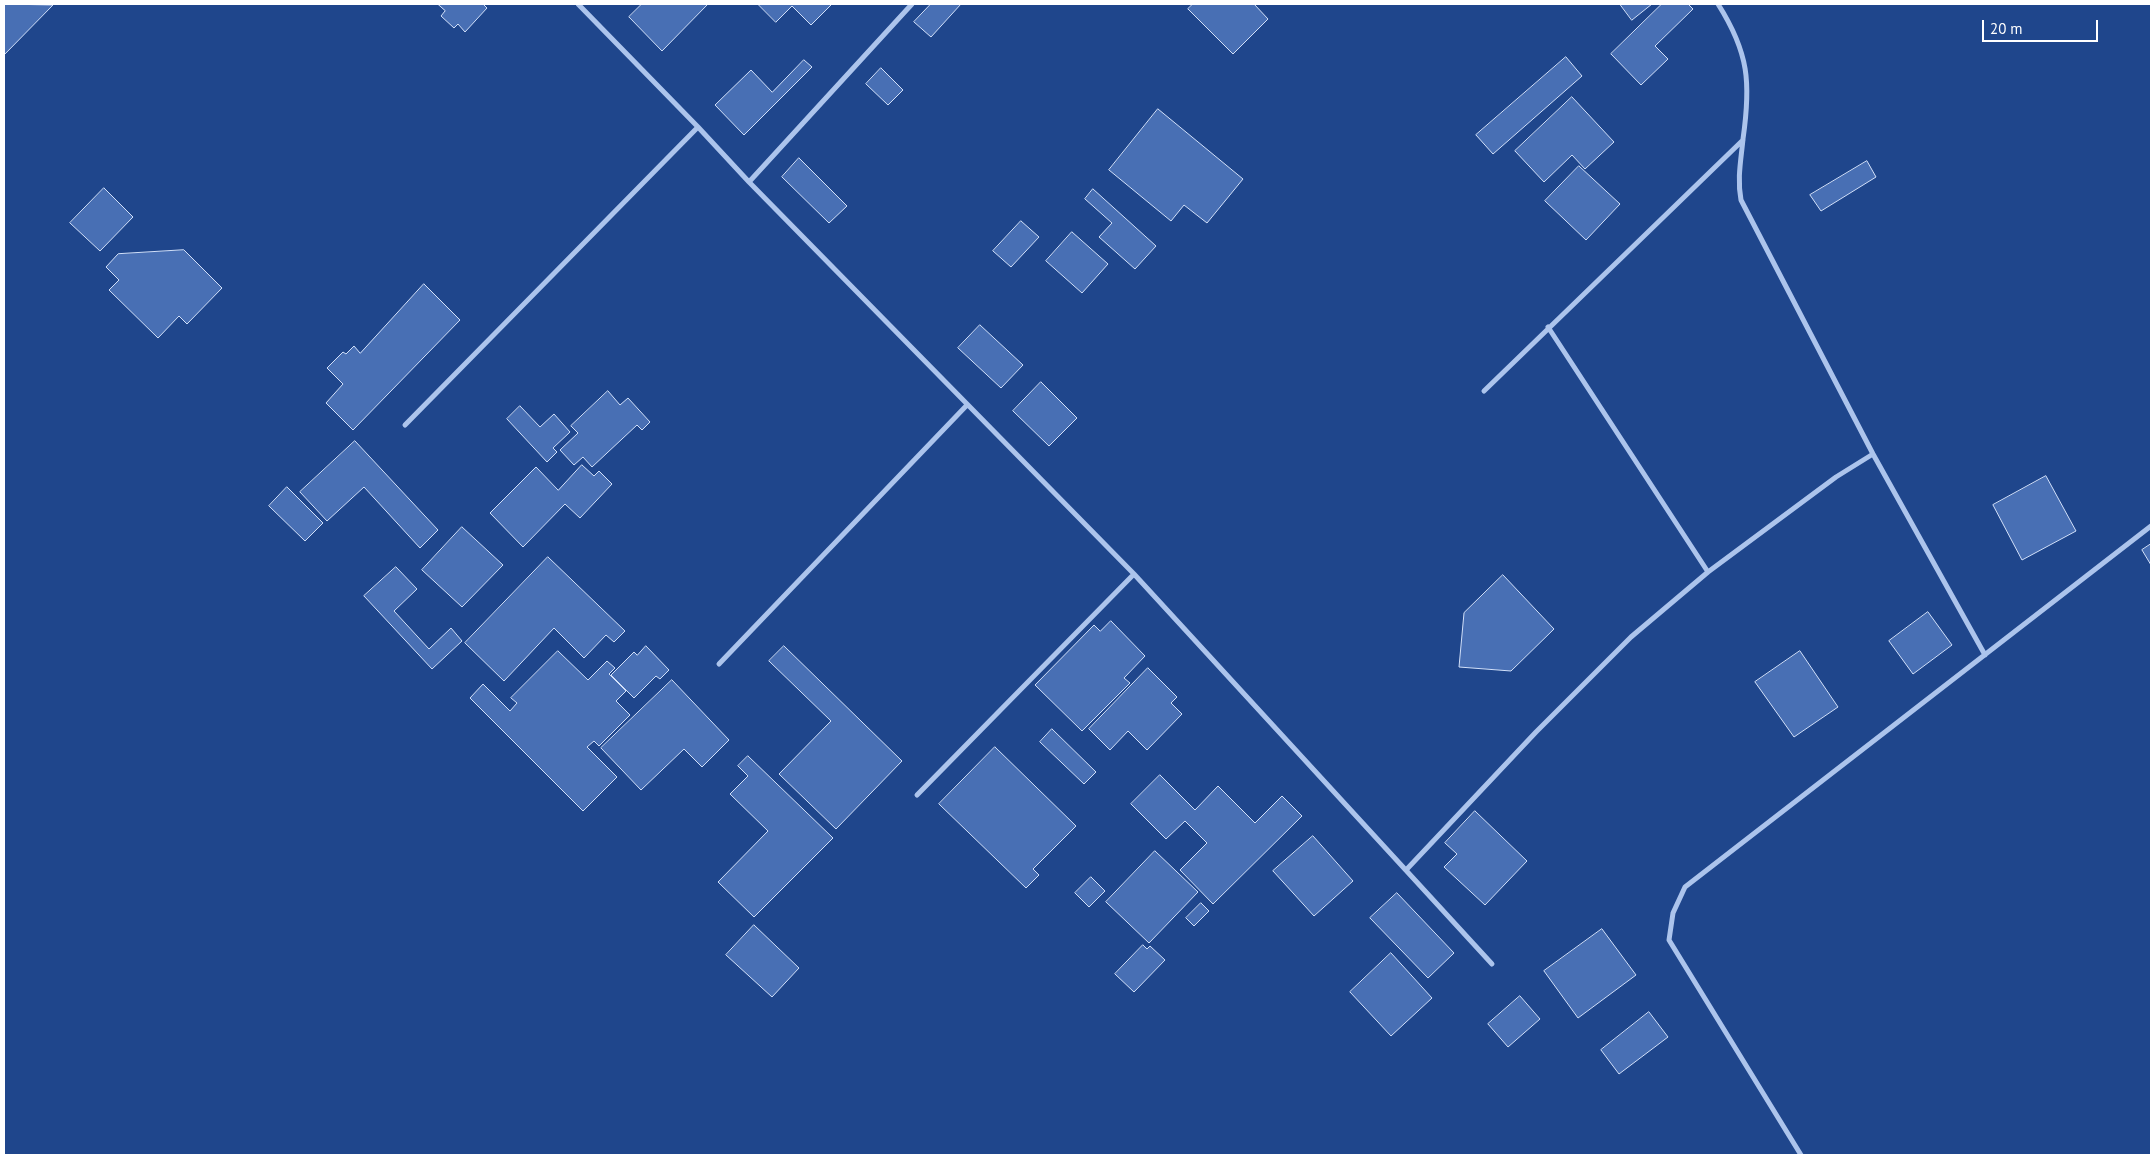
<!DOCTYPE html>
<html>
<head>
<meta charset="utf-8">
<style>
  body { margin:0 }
  #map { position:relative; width:2155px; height:1159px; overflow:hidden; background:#1f468c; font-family:"PT Sans",sans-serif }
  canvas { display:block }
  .frame { position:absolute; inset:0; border:5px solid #fff; pointer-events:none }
  .scale { position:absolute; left:1982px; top:20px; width:116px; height:22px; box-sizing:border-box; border:2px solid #fff; border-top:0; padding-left:6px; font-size:15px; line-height:18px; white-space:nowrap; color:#fff; -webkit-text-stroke:4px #1f468c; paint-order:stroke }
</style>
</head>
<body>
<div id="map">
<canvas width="2155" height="1159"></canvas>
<div class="frame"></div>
<div class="scale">20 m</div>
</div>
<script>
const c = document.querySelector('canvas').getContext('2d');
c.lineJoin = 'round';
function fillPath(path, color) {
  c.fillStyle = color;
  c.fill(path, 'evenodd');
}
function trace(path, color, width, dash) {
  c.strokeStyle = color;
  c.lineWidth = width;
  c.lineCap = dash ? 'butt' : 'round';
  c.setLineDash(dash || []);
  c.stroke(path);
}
const building = new Path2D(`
  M4,4L53,5L4,55Z
  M438,4H483L487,8L465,32L458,24L454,28L441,16L445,11Z
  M642,4H708L662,51L629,17Z
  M758,4H832L811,25L792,6L776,22Z
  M931,4H961L931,37L914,22Z
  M1193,4H1254L1268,19L1233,54L1188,9Z
  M1620,4H1652L1632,20Z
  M1662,4H1688L1693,9L1655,46L1668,59L1641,85L1611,54Z
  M1566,57L1582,76L1493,154L1476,135Z
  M804,60L812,67L744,135L715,105L751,70L772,92Z
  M881,68L903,90L888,105L866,84Z
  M1572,97L1614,142L1585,169L1572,155L1544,182L1515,151Z
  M1158,109L1243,179L1207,223L1184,205L1171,221L1109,170Z
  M799,158L847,206L829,223L782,177Z
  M1867,161L1876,177L1821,211L1810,195Z
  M1579,166L1620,204L1586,240L1545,201Z
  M104,188L133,217L100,251L70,223Z
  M1093,189L1156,246L1135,269L1099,237L1112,223L1085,199Z
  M1021,221L1039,237L1011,267L993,251Z
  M1072,232L1108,264L1082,293L1046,261Z
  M184,250L222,288L187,324L179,316L158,338L109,290L119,280L106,267L118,254Z
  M424,284L460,320L353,430L326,403L343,384L327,368L343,352L346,354L354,346L360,353Z
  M980,325L1023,365L1001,388L958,348Z
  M1041,382L1077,418L1049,446L1013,411Z
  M608,391L620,405L628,398L650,422L642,430L637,425L592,467L583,457L574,465L560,450L578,433L571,426Z
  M520,406L540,427L554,414L570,432L553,448L557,452L547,462L507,419Z
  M355,441L438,530L420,548L364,487L327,521L300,492Z
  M582,465L594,476L599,471L612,484L580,518L565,504L523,547L490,513L536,467L558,490Z
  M2046,476L2076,531L2022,560L1993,505Z
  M287,487L323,523L305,541L269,506Z
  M462,527L503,565L462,607L422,570Z
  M2151,544V565L2142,550Z
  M548,557L625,631L614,642L606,635L584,658L554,628L504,681L465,643Z
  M396,567L417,589L394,611L429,649L451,628L462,641L432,669L364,596Z
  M1503,575L1554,629L1511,671L1459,667L1464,613Z
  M1928,612L1952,645L1913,674L1889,641Z
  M1111,621L1145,656L1124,678L1130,683L1082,731L1035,685L1094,625L1100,631Z
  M646,646L669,670L660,679L656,676L634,698L611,675L634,652L637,655Z
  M784,646L902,761L836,829L779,774L831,721L769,661Z
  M558,651L588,680L607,661L615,668L609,674L626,691L616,701L630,715L599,746L594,741L587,747L617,777L583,811L470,698L483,684L510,711L517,703L511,698Z
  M1800,651L1838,707L1794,737L1755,682Z
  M1148,668L1177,697L1171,703L1182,714L1147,750L1128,731L1110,750L1089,729Z
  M672,680L729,740L702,767L684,749L641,790L601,748Z
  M1052,729L1096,772L1084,784L1040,742Z
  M995,747L1076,826L1033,869L1039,875L1026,888L939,804Z
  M748,756L833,838L754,917L718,882L768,831L730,794L748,776L738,766Z
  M1160,775L1195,810L1218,786L1255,823L1282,796L1302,816L1213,904L1180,870L1207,843L1185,821L1166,839L1131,804Z
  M1475,811L1527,861L1485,905L1444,867L1457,854L1445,843Z
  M1313,836L1353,881L1314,916L1273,871Z
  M1155,851L1198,892L1149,943L1106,902Z
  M1091,877L1105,891L1089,907L1075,893Z
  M1397,893L1454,953L1428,978L1370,918Z
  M1201,903L1209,911L1194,926L1186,918Z
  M754,925L799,968L772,997L726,955Z
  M1602,929L1636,975L1578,1018L1544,971Z
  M1143,945L1147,949L1150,946L1165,960L1134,992L1115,974Z
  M1391,953L1432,998L1391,1036L1350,992Z
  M1520,996L1540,1019L1508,1047L1488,1024Z
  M1649,1012L1668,1037L1619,1074L1601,1050Z`);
fillPath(building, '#486fb4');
trace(building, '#d2e0f9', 1);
trace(new Path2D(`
  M578,4L698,127L749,182L1134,574L1492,964
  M1718,4C1749,53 1751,83 1743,139C1741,160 1737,179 1741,200L1873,454L1985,655
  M749,182L912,4
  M1548,327L1708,572
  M1484,391L1743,140
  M405,425L698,127
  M719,664L967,405
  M917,795L1134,574
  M1407,869L1536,732L1631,637L1708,572L1836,477L1873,454
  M1801,1155L1669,940L1673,913L1685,887L2151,526`), '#acc4ec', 5);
</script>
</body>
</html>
